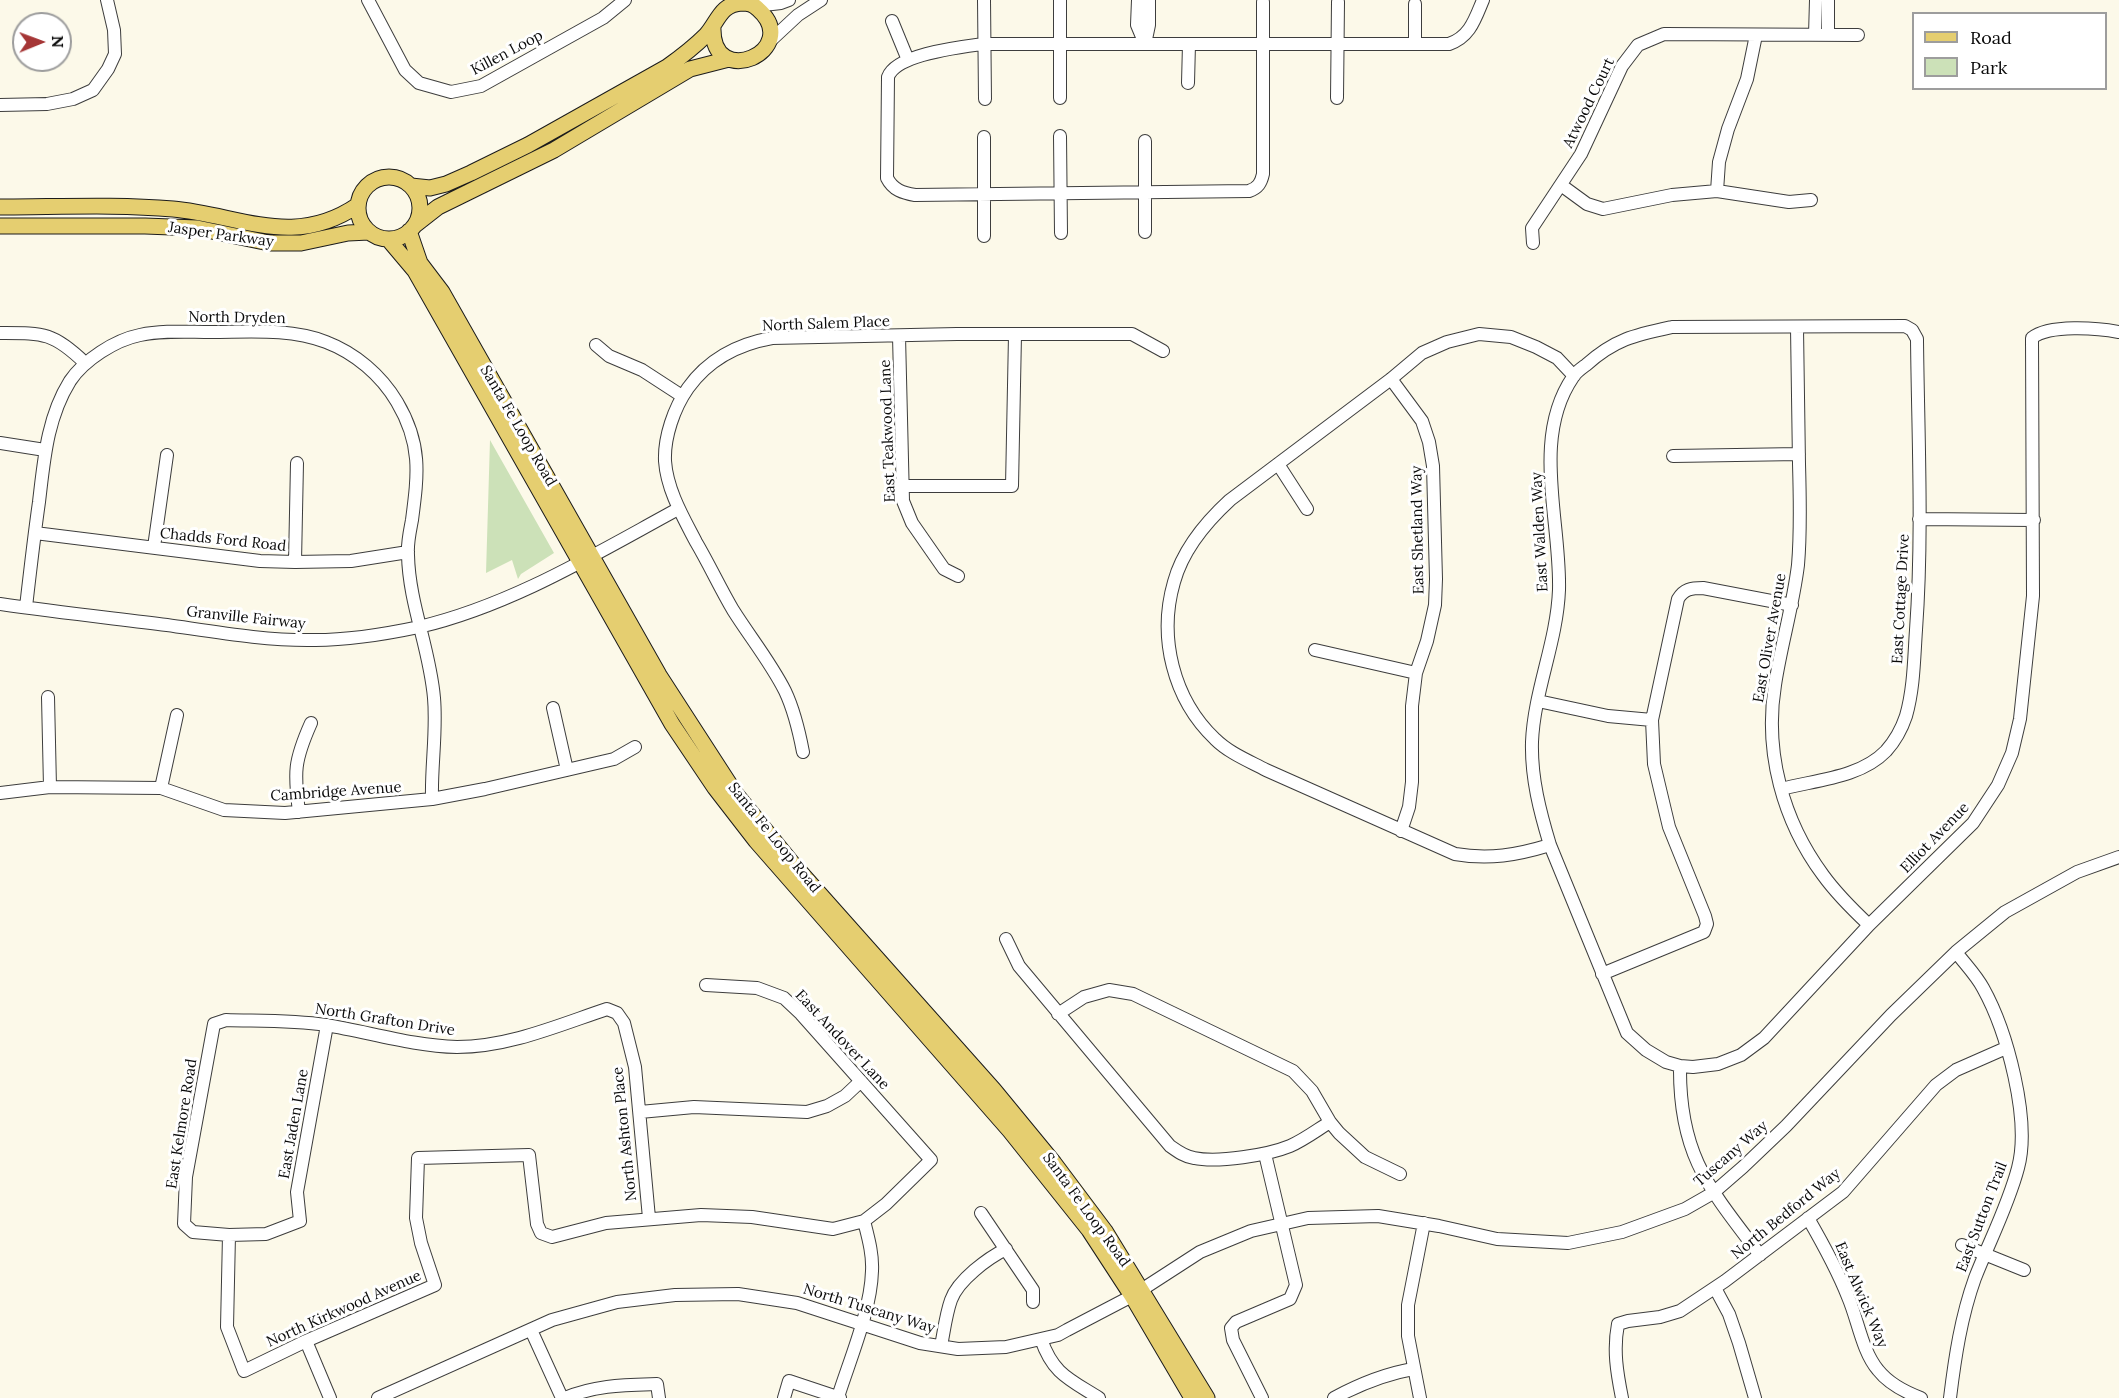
<!DOCTYPE html>
<html>
<head>
<meta charset="utf-8">
<style>
  body { margin:0 }
  #map { position:relative; width:2119px; height:1398px; overflow:hidden; background:#fcf9e9; font-family:Lora,serif }
  canvas { display:block }
  .legend { position:absolute; left:1912px; top:12px; width:195px; height:78px; box-sizing:border-box; background:#fff; border:2px solid #9d9d9d; margin:0; padding:8px 10px; list-style:none; font-size:18px; color:#0a0a0a }
  .legend li { display:flex; align-items:center; gap:12px; height:30px }
  .legend b { width:30px; border:2px solid #9d9d9d }
  .north { position:absolute; left:12px; top:12px; width:60px; height:60px; box-sizing:border-box; background:#fff; border:2px solid #9d9d9d; border-radius:50%; rotate:89deg; font-size:16px; font-weight:700; line-height:24px; text-align:center; color:#0a0a0a }
  .north::after { content:''; display:block; margin:auto; width:21px; height:27px; background:#a53636; clip-path:polygon(50% 0,100% 100%,50% 72%,0 100%) }
</style>
</head>
<body>
<div id="map">
<canvas width="2119" height="1398"></canvas>
<ul class="legend">
<li><b style="height:8px;background:#e5ce70"></b>Road</li>
<li><b style="height:16px;background:#cce1b8"></b>Park</li>
</ul>
<div class="north">N</div>
</div>
<script>
const c = document.querySelector('canvas').getContext('2d');
c.lineJoin = 'round';
function fillPath(path, color) {
  c.fillStyle = color;
  c.fill(path, 'evenodd');
}
function trace(path, color, width, dash) {
  c.strokeStyle = color;
  c.lineWidth = width;
  c.lineCap = dash ? 'butt' : 'round';
  c.setLineDash(dash || []);
  c.stroke(path);
}
function drawText(font, color, halo, rows, align = 'center') {
  c.font = font + ' Lora,serif';
  c.lineWidth = 6;
  c.setLineDash([]);
  c.textBaseline = 'middle';
  c.strokeStyle = halo;
  c.fillStyle = color;
  for (const [text, x, y, turn = 0] of rows) {
    c.save();
    c.translate(x, y);
    c.rotate((+turn || 0) * Math.PI / 180);
    c.textAlign = isNaN(turn) ? turn : align;
    if (halo) c.strokeText(text, 0, 0);
    c.fillText(text, 0, 0);
    c.restore();
  }
}
fillPath(new Path2D(`
  M490,440L554,553L521,574L518,579L512,560L486,573Z`), '#cce1b8');
const minor = new Path2D(`
  M368,0L405,70L419,83L451,92L481,86L603,18L625,0
  M984,0L985,99
  M1138,0L1137,25L1145,44
  M1263,2V174C1261,183 1258,188 1249,191L915,195C903,193 893,190 887,178L888,77C896,54 961,47 983,44H1449C1470,37 1475,19 1483,0
  M755,6L781,3L789,0
  M892,21L908,60
  M1815,35L1816,0
  M1828,35V0
  M769,42L798,15L821,0
  M1145,44L1149,25V0
  M1415,44V4
  M1188,83L1189,44
  M1060,98V0
  M1337,98L1338,2
  M0,105L47,104L73,99L93,90L108,69L115,54L114,30L107,0
  M1060,136L1061,233
  M1145,141V232
  M1561,185L1587,204L1603,209L1672,195L1717,191L1789,202L1811,200
  M1717,191L1719,162L1728,129L1747,79L1756,35
  M984,236V137
  M1533,243L1532,228L1581,154L1622,66L1638,45L1664,34L1858,35
  M1797,328C1798,373 1798,419 1799,464C1800,498 1801,531 1798,565C1793,606 1781,645 1775,685C1764,752 1783,821 1823,875C1836,893 1852,909 1869,925
  M0,333C43,333 53,332 85,363
  M899,336L903,501L912,523L944,569L958,576
  M596,345L609,356L642,370L682,396
  M1391,379L1422,421L1429,442L1433,466L1436,579L1435,605L1427,641L1416,673L1412,706V782L1409,807L1401,831
  M0,443L45,450
  M1673,456L1799,454
  M1278,464L1307,509
  M903,486H1012L1015,335
  M1919,519L2034,520
  M35,533L260,561L295,562L351,561L408,552
  M154,547L167,455
  M295,562L297,463
  M0,604C55,612 111,618 167,625C216,632 266,641 315,640C349,640 386,634 419,627C512,605 595,554 678,509
  M26,607C30,572 34,537 39,502C44,460 47,418 70,381C84,360 115,340 140,335C163,330 187,332 211,332C249,332 289,328 326,342C355,353 381,375 397,402C422,444 418,474 412,520C410,531 407,543 408,555C409,604 430,649 434,698C437,732 431,766 432,799
  M1315,650L1416,673
  M48,697L50,787
  M1538,701L1608,716L1652,720
  M553,708L567,770
  M803,752C799,731 794,710 785,691C771,663 750,637 733,610C720,588 709,564 696,542C683,517 667,490 665,461C664,437 674,408 688,388C708,360 738,344 772,338L957,334H1132L1163,351
  M161,788L177,715
  M1781,789C1815,780 1860,778 1886,751C1895,741 1902,728 1906,716C1914,688 1914,658 1916,630C1923,533 1918,436 1917,339L1912,330L1905,326L1672,327C1635,335 1615,339 1586,365C1582,368 1576,372 1573,377C1531,438 1561,521 1559,590C1557,642 1534,691 1532,742C1531,778 1540,812 1550,845L1627,1033L1646,1050L1666,1062L1680,1066L1693,1067L1718,1064L1741,1055L1764,1038L1869,925L1973,823L1998,785L2012,753L2020,719L2033,596L2032,338C2049,324 2098,328 2119,332
  M0,793L50,787L161,788L224,810L285,813L432,799L485,789L614,759L635,747
  M299,812C294,772 294,761 311,723
  M1550,845C1517,855 1489,860 1455,854L1266,770C1249,761 1229,753 1215,739C1173,699 1158,637 1174,582C1183,549 1206,522 1230,500L1391,379L1422,353L1447,342L1479,334L1511,337L1536,347L1557,358L1574,376
  M1006,939L1019,966L1170,1146C1177,1151 1185,1157 1194,1158C1218,1163 1268,1155 1290,1146C1304,1140 1317,1130 1330,1122
  M1602,974L1704,932L1707,924L1705,916L1669,827L1654,764L1652,720L1678,599C1684,589 1691,588 1703,588L1792,605
  M1058,1014L1084,997L1109,990L1133,994L1293,1071L1312,1091L1330,1122L1339,1133L1365,1157L1400,1174
  M327,1025L297,1192L300,1221L266,1234L229,1235L193,1232L184,1224L186,1177L214,1024L226,1020C259,1021 293,1020 326,1025C369,1032 413,1046 457,1047C509,1047 559,1025 607,1009L617,1013L624,1023L635,1067L649,1218
  M1680,1066C1679,1155 1709,1188 1760,1255
  M640,1112L694,1107L807,1112L827,1106L845,1096L861,1081
  M981,1213L1033,1290V1302
  M1808,1218C1823,1244 1837,1269 1848,1297C1858,1320 1862,1351 1878,1370C1889,1384 1905,1392 1921,1398
  M229,1235L227,1327L244,1371L306,1341L435,1285L421,1243L416,1218L418,1158L529,1155L537,1224L541,1233L552,1237L606,1223L701,1215L752,1217L833,1229L864,1221L886,1204L931,1160L801,1014L784,998L757,988L706,985
  M1962,1245L2024,1270
  M1715,1288L1729,1314L1739,1343L1755,1398
  M531,1330L562,1398
  M1041,1339C1053,1374 1069,1379 1099,1398
  M306,1341L330,1398
  M941,1346C944,1331 946,1314 951,1300C958,1280 988,1258 1006,1249
  M838,1397C850,1359 871,1310 872,1271C873,1254 868,1237 864,1221
  M378,1398L552,1320L617,1302L675,1295L738,1294L797,1303L920,1343L958,1349L1006,1347L1058,1335L1067,1330L1132,1296L1200,1252L1251,1231L1308,1218L1378,1216L1439,1226L1497,1239L1568,1243L1622,1232L1685,1209L1713,1193L1743,1167L1786,1126L1891,1015L1956,952L2005,912L2077,872L2119,857
  M565,1398C595,1385 625,1385 657,1384L659,1398
  M784,1398L789,1381L840,1398
  M1262,1398L1233,1340L1231,1328L1236,1322L1290,1299L1296,1285L1265,1154
  M1334,1398C1360,1384 1384,1374 1413,1369
  M1420,1398L1408,1336V1305L1424,1223
  M1622,1398C1617,1373 1613,1350 1618,1324L1628,1321L1660,1317L1680,1311L1725,1281L1843,1192L1936,1085L1956,1070L2006,1048
  M1950,1398C1955,1357 1961,1317 1975,1278C1989,1242 2008,1206 2018,1168C2031,1120 2007,1031 1983,988C1976,975 1965,964 1956,952`);
const major = new Path2D(`
  M358 208a31 31 0 1 1 62 0a31 31 0 1 1-62 0Z
  M411,186L430,188L446,184L471,173L528,145L667,67C681,57 694,47 706,35C718,22 720,4 742,3C749,3 753,4 758,9C804,50 711,92 713,27
  M0,207C57,207 116,204 173,209C240,215 294,249 358,205
  M415,225L438,207L554,150L690,69L729,59
  M0,226H145L197,228L269,243H301L348,233L369,232
  M409,231L420,263L442,292L659,675L736,794L793,864L994,1090L1054,1163L1105,1231L1207,1398
  M388,239L415,271L672,724L715,788L756,841L1010,1131L1089,1230L1132,1296L1192,1398`);
trace(minor, '#3d3d3d', 14);
trace(major, '#1b1b1b', 17);
trace(minor, '#fff', 12);
trace(major, '#e5ce70', 15);
drawText('15px', '#0a0a0a', '#fff', [
  ["Killen Loop",507,53,-28],
  ["Atwood Court",1589,103,-64],
  ["Jasper Parkway",221,235,8],
  ["North Dryden",237,318,1],
  ["North Salem Place",826,324,-2],
  ["Santa Fe Loop Road",518,426,60],
  ["East Teakwood Lane",888,431,-92],
  ["East Shetland Way",1418,530,-91],
  ["East Walden Way",1540,532,-93],
  ["Chadds Ford Road",223,540,6],
  ["East Cottage Drive",1901,599,-87],
  ["Granville Fairway",246,618,6],
  ["East Oliver Avenue",1770,638,-80],
  ["Cambridge Avenue",336,792,-4],
  ["Santa Fe Loop Road",774,838,51],
  ["Elliot Avenue",1935,838,-46],
  ["North Grafton Drive",385,1020,9],
  ["East Andover Lane",842,1040,47],
  ["East Kelmore Road",182,1124,-81],
  ["East Jaden Lane",294,1124,-80],
  ["North Ashton Place",625,1134,-96],
  ["Tuscany Way",1731,1154,-41],
  ["Santa Fe Loop Road",1086,1210,54],
  ["North Bedford Way",1786,1214,-39],
  ["East Sutton Trail",1982,1217,-69],
  ["East Alwick Way",1861,1295,67],
  ["North Kirkwood Avenue",344,1309,-24],
  ["North Tuscany Way",869,1309,17]
]);
</script>
</body>
</html>
